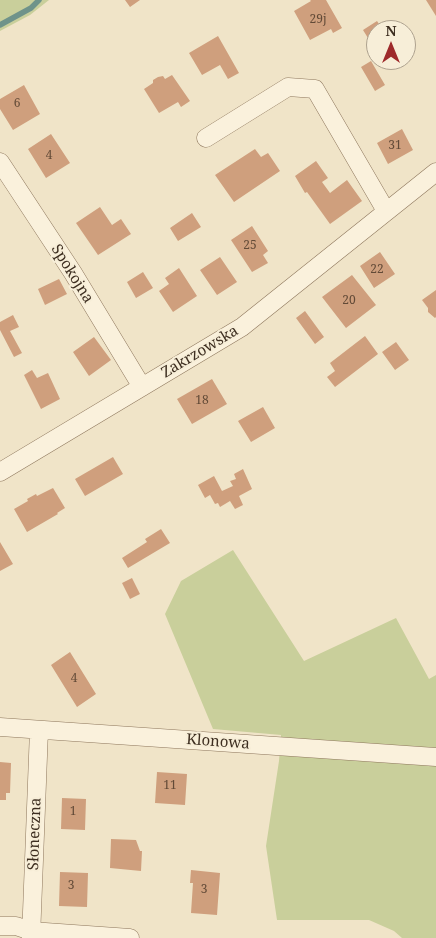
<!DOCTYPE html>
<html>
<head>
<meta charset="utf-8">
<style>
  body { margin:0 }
  #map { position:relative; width:436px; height:938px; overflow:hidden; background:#f0e4c8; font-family:"Noto Serif",serif }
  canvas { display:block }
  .north { position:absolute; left:366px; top:20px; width:50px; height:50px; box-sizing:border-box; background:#f7eed8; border:1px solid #ada18e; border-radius:50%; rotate:0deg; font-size:14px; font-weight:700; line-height:20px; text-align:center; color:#3d2e20 }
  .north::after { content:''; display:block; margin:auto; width:18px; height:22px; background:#9e2a2b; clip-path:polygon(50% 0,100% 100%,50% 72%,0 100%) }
</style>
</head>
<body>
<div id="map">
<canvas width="436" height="938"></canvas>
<div class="north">N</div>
</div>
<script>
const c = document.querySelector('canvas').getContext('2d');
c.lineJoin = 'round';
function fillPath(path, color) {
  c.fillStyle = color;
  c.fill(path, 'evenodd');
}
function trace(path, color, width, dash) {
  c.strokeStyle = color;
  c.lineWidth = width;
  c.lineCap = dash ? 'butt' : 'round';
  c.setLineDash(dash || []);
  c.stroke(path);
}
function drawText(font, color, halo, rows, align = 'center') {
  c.font = font + ' "Noto Serif",serif';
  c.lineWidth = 4;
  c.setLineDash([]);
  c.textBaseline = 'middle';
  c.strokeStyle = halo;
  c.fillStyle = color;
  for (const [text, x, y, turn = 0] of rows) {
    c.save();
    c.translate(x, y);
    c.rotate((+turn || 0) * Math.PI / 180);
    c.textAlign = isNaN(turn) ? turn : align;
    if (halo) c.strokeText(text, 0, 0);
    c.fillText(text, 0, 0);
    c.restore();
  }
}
fillPath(new Path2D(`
  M0,0H49L30,15L0,31Z
  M233,550L304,661L396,618L429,679L436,675V938H402L394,931L369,920H277L266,846L279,761L281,735L213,729L165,614L181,581Z`), '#c9cf9b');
trace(new Path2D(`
  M0,25L31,8L39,0`), '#6f938a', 5.5);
fillPath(new Path2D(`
  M125,0H140L130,7Z
  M310,0H326L342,28L333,33L331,29L310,40L294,11L311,1Z
  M426,0H436V16Z
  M377,21L383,30H376V51L363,30Z
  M218,36L239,73L228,79L220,65L202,75L189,53Z
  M371,61L385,85L375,91L361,67Z
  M172,75L190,101L181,107L178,102L159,113L144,89L153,83V80L158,77L163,76L165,79Z
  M24,85L40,114L13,130L0,109V99Z
  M402,129L413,150L388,164L377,143Z
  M51,134L70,163L46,178L28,149Z
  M255,149L261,157L268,153L280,171L234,202L215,175Z
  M316,161L328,178L322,182L330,193L347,180L362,201L330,224L307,192L305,193L295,176Z
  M100,207L112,225L121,219L131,234L98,255L76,223Z
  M192,213L201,227L178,241L170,228Z
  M252,226L268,251L263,255L268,263L252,272L231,240Z
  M380,252L395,274L374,288L360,266Z
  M220,257L237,282L217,295L200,270Z
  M179,268L197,296L173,312L159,291L169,284L165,278Z
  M143,272L153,288L136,298L127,282Z
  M352,275L376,305L346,328L322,297Z
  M59,279L67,294L45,305L38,289Z
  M436,290V317L435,318L428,312V308L422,300Z
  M305,311L324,337L315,344L296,318Z
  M13,315L19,327L10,331L22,353L14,357L0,330V322Z
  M365,336L378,354L335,387L327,377L335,371L330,363Z
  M94,337L111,360L89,376L73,352Z
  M396,342L409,360L395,370L382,352Z
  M32,370L37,378L48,373L60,399L41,409L24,375Z
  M212,379L227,404L192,424L177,399Z
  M263,407L275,428L251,442L238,421Z
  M113,457L123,474L85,496L75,479Z
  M243,469L252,489L239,496L243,505L235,509L230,501L220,507L218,503L215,504L210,495L205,498L198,485L214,476L222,491L233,486L230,481L236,479L234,474Z
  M53,488L65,508L57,513L58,514L27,532L14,509L28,501L27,499L36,494L37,496Z
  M161,529L170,543L128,568L122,558L147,542L145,539Z
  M0,542L13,564L0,571Z
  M132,578L140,594L130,599L122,583Z
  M70,652L96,694L77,707L51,665Z
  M0,762L11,763L10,793H6V800H0Z
  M157,772L187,774L185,805L155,803Z
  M62,798L86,799L85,830L61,829Z
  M111,839L136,840L140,851H142L141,871L110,868Z
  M191,870L220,873L217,915L191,913L193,883H190Z
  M60,872L88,873L87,907L59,906Z`), '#cf9f7d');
const minor = new Path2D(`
  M206,138L288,87L315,89L386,211
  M0,162L73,273L142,387
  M0,472L242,327L436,172
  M0,727L436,757
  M0,926H16L31,931L130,938
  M31,938L39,730`);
trace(minor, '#8d765c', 19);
trace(minor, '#faf1dc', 18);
drawText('12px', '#624a37', null, [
  ["29j",318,20],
  ["6",17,104],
  ["31",395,146],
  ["4",49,156],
  ["25",250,246],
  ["22",377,270],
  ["20",349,301],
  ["18",202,401],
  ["4",74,679],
  ["11",170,786],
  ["1",73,812],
  ["3",71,886],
  ["3",204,890]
]);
drawText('15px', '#3d2e20', '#f7eed8', [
  ["Spokojna",72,274,58],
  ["Zakrzowska",200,352,-31],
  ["Klonowa",218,742,4],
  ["Słoneczna",35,834,-88]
]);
</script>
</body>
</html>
